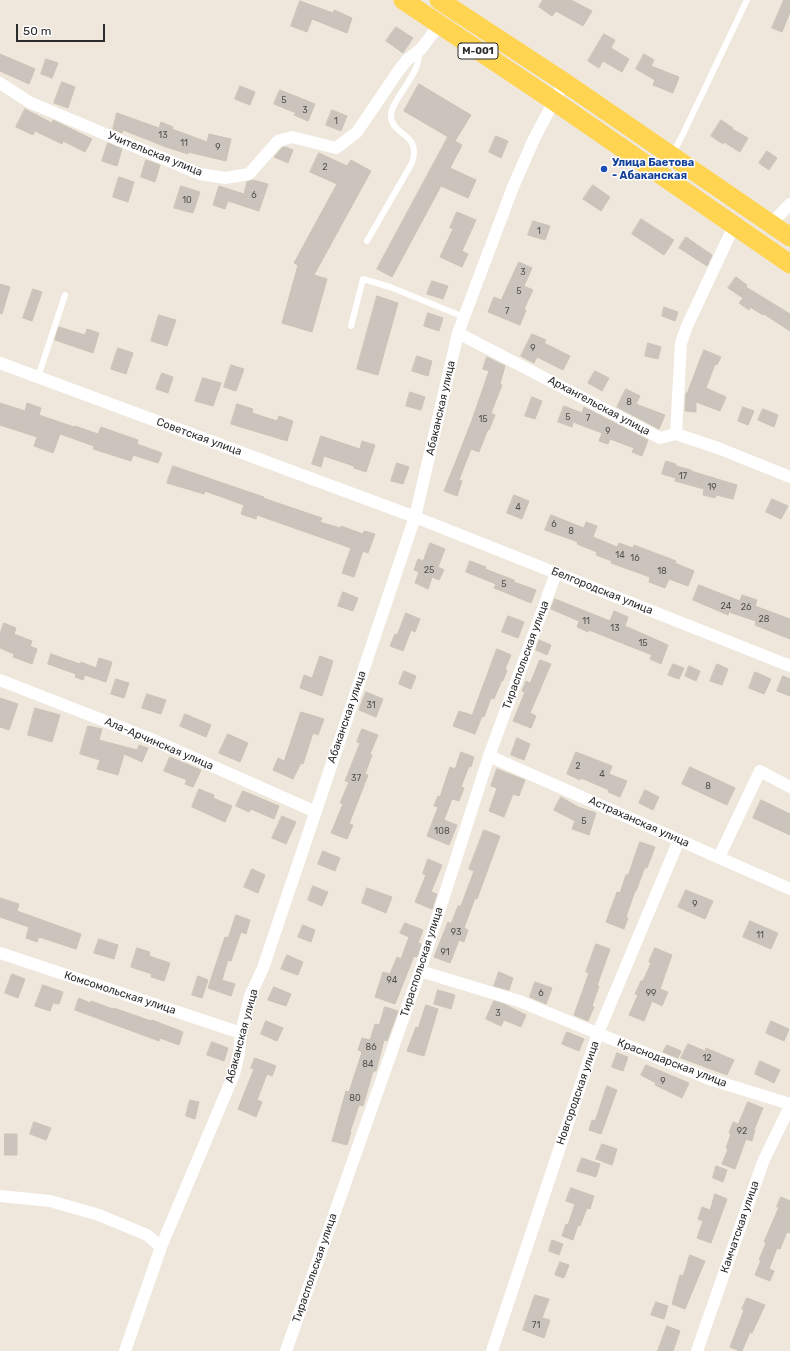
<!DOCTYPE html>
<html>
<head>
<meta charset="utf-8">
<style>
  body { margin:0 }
  #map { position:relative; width:790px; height:1351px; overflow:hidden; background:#efe7dc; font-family:Rubik,sans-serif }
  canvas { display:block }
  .scale { position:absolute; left:16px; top:24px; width:89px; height:18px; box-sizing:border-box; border:2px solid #2c2c2c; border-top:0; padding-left:5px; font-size:12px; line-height:14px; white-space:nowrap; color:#2c2c2c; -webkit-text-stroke:3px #fff; paint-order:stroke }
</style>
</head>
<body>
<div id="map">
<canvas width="790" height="1351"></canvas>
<div class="scale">50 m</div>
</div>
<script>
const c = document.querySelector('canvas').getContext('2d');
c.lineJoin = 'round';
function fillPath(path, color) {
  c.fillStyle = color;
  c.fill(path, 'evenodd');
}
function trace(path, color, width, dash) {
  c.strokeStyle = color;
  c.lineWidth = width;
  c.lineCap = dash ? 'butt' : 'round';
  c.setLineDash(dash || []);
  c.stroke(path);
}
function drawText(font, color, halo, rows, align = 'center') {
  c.font = font + ' Rubik,sans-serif';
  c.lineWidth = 3;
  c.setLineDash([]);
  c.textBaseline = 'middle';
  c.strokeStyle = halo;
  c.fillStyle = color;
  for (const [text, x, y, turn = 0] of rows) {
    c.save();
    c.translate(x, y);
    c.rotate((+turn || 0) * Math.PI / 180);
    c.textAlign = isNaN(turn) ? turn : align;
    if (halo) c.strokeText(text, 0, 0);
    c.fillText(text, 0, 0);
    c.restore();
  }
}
const building = new Path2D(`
  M543,0H571L592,11L583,26L556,11L552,16L539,7Z
  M784,0H790V12L782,32L772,28Z
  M300,1L333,13L334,10L352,18L347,33L312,19L307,32L291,26Z
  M396,27L413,38L403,53L386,41Z
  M604,34L615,40L611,48L629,59L622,72L603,61L599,68L588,61Z
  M0,54L35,69L29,84L0,71Z
  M644,54L654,60L651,66L679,77L673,93L653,85L655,80L636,69Z
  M46,59L58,63L52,78L41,74Z
  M62,82L75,87L68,108L54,103Z
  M419,84L471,115L455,141L404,111Z
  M240,86L255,92L250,105L235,99Z
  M280,90L315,104L308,121L294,115L296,113L274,104Z
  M25,109L52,123L53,120L57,122L92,139L85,152L63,141L62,144L35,131L33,135L16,127Z
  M332,110L347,116L341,131L326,125Z
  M117,113L159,128L161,122L173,127L172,129L207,142L209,134L231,139L226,161L188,152V154L166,147L123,130L122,133L113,129Z
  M721,120L733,128L732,129L748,138L740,152L724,142L723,144L711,136Z
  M496,136L508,141L501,158L489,152Z
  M448,137L462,145L450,168L476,180L468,198L441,186L392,277L377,269Z
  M108,143L122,149L117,166L102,161Z
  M285,147L293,150L288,163L274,157L282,148Z
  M767,151L777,158L769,170L759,163Z
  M319,153L347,166L351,160L371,171L314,275L327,279L312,332L282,323L298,265L294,263L337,184L310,172Z
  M146,160L160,165L155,182L141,177Z
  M119,177L134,182L128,202L113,197Z
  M253,180L268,184L259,211L228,201L225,209L213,205L219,186L244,194L247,182Z
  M593,185L610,197L601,211L583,199Z
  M181,186L200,192L193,213L174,208Z
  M457,212L476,220L462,251L468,254L462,267L440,257L453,229L450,228Z
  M641,219L674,240L664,255L632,234Z
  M533,221L550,226L545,240L528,235Z
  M686,237L712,255L707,266L679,248Z
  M519,262L532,268L524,286L533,290L524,309L526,310L520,325L488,312L494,297L501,300Z
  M736,277L747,285L746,287L790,314V331L764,314L763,315L750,307L749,310L739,303L743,298L728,288Z
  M432,281L448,286L443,299L427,294Z
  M0,284L10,287L2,314L0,313Z
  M33,289L42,292L32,321L23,318Z
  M377,296L398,303L378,375L357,369Z
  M664,307L678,312L675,321L662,316Z
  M428,313L443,318L439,331L424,326Z
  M159,315L176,320L167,346L151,341Z
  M59,327L85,335L87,329L99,333L93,353L55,340Z
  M532,334L546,340L544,343L570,356L563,370L537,357L534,363L521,356Z
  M648,343L661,347L658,359L645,356Z
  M118,348L133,353L126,374L111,369Z
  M704,350L721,357L717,365L715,364L706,388L726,397L720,411L696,402V412L685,411L686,393H687Z
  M417,356L432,361L428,376L412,371Z
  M487,357L505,366L500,384L502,385L491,413L495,415L489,430L488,429L479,452L471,449L459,480L462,481L457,496L444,491L471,423L489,371L483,369Z
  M231,365L244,369L236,391L224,387Z
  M595,371L609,378L602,391L588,383Z
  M162,373L173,377L168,393L156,389Z
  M203,378L221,383L213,406L195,401Z
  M626,389L640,396L636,404L665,415L659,429L617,407Z
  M410,392L425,397L421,410L406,406Z
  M532,397L542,401L535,419L525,416Z
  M0,403L25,411L27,403L41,408L39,415L74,427L75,426L98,434L101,427L115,432L138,440L137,444L162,453L158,463L133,455L131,461L93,449L94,446L60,434L53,453L34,446L37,437L0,425Z
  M237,404L253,409L252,413L277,421L279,416L293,421L287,441L231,424Z
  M564,406L582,413L584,407L648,440L642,456L632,452L634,448L610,439L608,444L599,441L602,433L573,422L572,427L558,422Z
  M743,407L754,411L748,425L738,421Z
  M763,409L778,415L774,427L758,420Z
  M321,436L360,449L362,441L375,445L366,472L354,468V466L324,456L321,467L312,464Z
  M666,461L676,464V466L691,470V471L737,485L733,499L716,495L715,498L703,495L704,489L675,481L676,478L662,474Z
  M397,463L409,467L403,484L391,481Z
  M173,466L249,492L264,497L263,498L322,518L320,522L340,528L341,526L363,534L364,531L375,534L368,553L363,551L354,577L342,573L351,548L257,515L256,519L241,514L244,505L205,491L204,494L167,483Z
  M514,495L529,501L522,519L507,513Z
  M772,499L788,506L781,519L766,512Z
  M551,515L584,528L586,522L597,526L593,537L617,547L619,543L633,548L634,545L676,561L675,563L694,571L688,586L669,579L665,588L649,582L650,577L611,563L612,561L596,555L597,552L577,544L578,542L545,530Z
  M430,543L445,549L438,567L444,570L439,580L432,577L428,589L415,583L419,572L414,570L418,559L423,561Z
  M470,561L486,567L485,569L514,580V582L536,590L531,603L494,588L496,584L466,572Z
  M699,585L740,601L742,595L757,600L755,606L790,619V639L755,625L756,621L729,612L728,615L693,600Z
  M343,592L358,598L353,611L338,606Z
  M555,599L610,621L614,611L628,617L625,626L668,645L661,664L650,659L652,655L589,630L588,632L577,627L579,621L551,609Z
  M406,613L420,619L415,632L411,630L403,651L390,646L395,634L397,635Z
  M508,616L524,622L518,638L502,632Z
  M4,623L16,628L14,634L32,641L30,646L37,649L32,664L13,657L14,654L0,648V634Z
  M539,640L551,645L547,655L536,650Z
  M497,649L511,655L505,669L507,670L503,681L502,680L494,699L491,698L484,717L482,716L475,734L453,726L459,711L472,715Z
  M51,654L80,664L81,662L96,668L99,658L112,662L106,682L85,675L83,680L75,677L76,674L48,664Z
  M320,656L333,661L322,696L300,688L304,675L312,678Z
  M540,660L551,664L530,713L536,716L531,728L513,721L525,692L522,691L526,681L530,683Z
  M673,664L684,668L679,679L668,675Z
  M717,664L728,669L722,685L710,681Z
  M689,666L700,671L696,681L685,676Z
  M404,671L416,676L411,689L399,684Z
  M755,672L771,679L764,694L749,688Z
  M783,676L790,679V696L777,691Z
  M116,679L129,683L124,698L111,694Z
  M366,692L383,699L376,717L359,710Z
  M147,694L166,700L161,714L142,708Z
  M0,698L18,704L9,730L0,727Z
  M35,708L60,715L52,742L28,735Z
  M301,712L324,719L318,735L313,733L303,764L301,763L293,779L273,770L278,758L284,761Z
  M185,714L211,725L206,737L180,726Z
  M88,726L102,729L99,740L137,750L139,745L148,748L142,762L124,754L118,775L97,769L100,760L80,754Z
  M362,729L378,735L370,754L372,755L365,774L368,775L349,824L353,825L347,839L331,833L343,804L340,803L349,782L345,781L360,743L357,742Z
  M228,734L248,743L240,762L219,753Z
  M517,738L530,744L524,760L511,755Z
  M461,752L474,757L471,767L469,766L461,787L464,788L459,801L452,799L444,820L457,825L449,845L427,836L438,807L434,806L438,796L440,797L450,767L455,769Z
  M576,752L612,766L609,774L627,781L620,797L608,792L609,790L581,778L580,780L567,774Z
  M170,757L201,770L193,787L185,784L187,780L164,771Z
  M690,767L735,788L727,805L682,784Z
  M497,769L525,780L519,796L513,794L504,817L489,811L497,788L491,786Z
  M199,789L214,795L213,798L232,806L225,822L192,807Z
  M645,790L659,797L653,810L639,803Z
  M243,791L279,806L274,819L251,809L249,812L236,806Z
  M561,797L578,807L596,813L589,835L572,829L575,821L554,810Z
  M761,800L790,814V835L753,818Z
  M282,816L296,822L286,844L272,838Z
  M484,830L500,836L477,899L475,898L464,928L468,930L464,942L459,940L450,963L434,957L448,922L451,924L458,906H461L474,871L469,869Z
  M640,842L655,847L647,868L645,867L636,891H635L626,917L628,918L624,929L606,922L617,892L620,893L626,875H628Z
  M323,851L340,858L335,871L318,864Z
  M428,859L442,865L431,892L437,894L432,909L415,902L426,875L423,874Z
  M252,869L265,875L258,893L244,887Z
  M313,886L328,892L322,906L308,900Z
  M367,888L392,897L386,913L362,903Z
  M686,890L713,901L705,919L678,907Z
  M0,898L19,904L17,911L81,934L76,949L39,937L37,942L26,938L29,927L0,917Z
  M236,915L250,920L246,934L241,932L231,961L228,960L222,980L235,984L231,996L208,988L225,937L228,938Z
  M750,921L778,933L771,949L743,937Z
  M405,923L423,930L418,943L421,944L417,957L414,956L395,1004L375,997L383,972L390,974L397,957L401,959L409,937L400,933Z
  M303,925L315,930L311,942L298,937Z
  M99,939L118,945L114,959L94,953Z
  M596,944L610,949L597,986H599L592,1006L594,1007L588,1021L574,1015L589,973L586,972Z
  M137,948L150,952L149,956L170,963L164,981L151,977L152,974L131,967Z
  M655,948L672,955L660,989L668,992L662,1006L652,1001L644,1021L629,1015L638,995L635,994L641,981H643L651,963L649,962Z
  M287,955L303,962L298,975L281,969Z
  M499,972L513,978L509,990L494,986Z
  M12,974L25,979L18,998L5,993Z
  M198,976L208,980L202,998L192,995Z
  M535,982L552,988L546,1004L530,997Z
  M43,985L63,992L59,1004L53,1003L50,1011L35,1006Z
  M274,987L291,994L286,1006L268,1000Z
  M438,990L455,995L451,1009L434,1004Z
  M79,998L90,1003L91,1001L113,1009L114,1008L151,1021L152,1020L183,1032L179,1045L160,1038L159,1041L75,1010Z
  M494,1001L504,1004L526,1015L521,1027L504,1020L501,1026L486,1019Z
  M426,1005L438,1009L424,1056L407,1051L416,1027L418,1028Z
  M385,1007L398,1011L387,1041L384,1040L376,1071H373L363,1106L359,1105L350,1132H351L347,1145L332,1141L346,1091L349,1092L362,1052L358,1050L362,1038L370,1040L375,1024L379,1025Z
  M266,1021L283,1028L277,1041L261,1034Z
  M771,1021L789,1029L784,1041L766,1033Z
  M567,1032L584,1039L579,1051L562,1044Z
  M212,1042L228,1048L224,1061L207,1055Z
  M688,1044L705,1051L706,1048L734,1060L727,1075L681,1058Z
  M667,1045L681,1051L678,1058L663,1052Z
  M617,1053L628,1057L623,1071L612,1067Z
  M255,1058L276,1066L272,1076L267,1074L257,1100L262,1102L256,1117L238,1109L254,1069L251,1068Z
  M760,1061L780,1070L774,1083L755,1074Z
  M646,1065L689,1083L682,1098L655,1085L656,1083L641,1075Z
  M607,1086L617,1090L601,1134L589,1130L592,1120L595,1121Z
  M190,1100L199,1102L195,1119L186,1116Z
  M748,1102L763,1108L754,1130H755L752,1141L746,1139L735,1169L722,1164L728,1149L726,1148L731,1134L729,1133L733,1122L738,1124Z
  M34,1122L51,1128L46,1140L30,1134Z
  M5,1134H17V1155H5Z
  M602,1144L617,1149L612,1165L596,1159Z
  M582,1158L600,1164L596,1177L577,1171Z
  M716,1166L727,1170L723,1182L713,1178Z
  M571,1188L594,1196L590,1209L587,1208L580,1226L578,1225L573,1240L562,1236L566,1224L568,1225L575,1204L566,1201Z
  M715,1194L727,1199L711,1243L697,1238L703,1221L698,1219L702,1207L710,1210Z
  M781,1197L790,1201V1233L787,1232L780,1249L777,1248L769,1269L774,1271L770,1281L755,1275L761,1260H759L766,1243L764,1242L779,1207H777Z
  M552,1240L563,1244L559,1255L549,1251Z
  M690,1255L705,1261L685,1309L672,1304L680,1275L683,1276Z
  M560,1262L569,1265L564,1278L555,1275Z
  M535,1295L549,1299L542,1318L550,1320L544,1338L523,1330Z
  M747,1298L765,1305L752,1333L750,1332L742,1351H740L730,1347L744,1310L742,1309Z
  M656,1302L668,1306L664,1319L651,1315Z
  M667,1326L680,1331L673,1351H658Z`);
fillPath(building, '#cac4bc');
trace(building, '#cbc3b6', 1);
trace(new Path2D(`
  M673,153L683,134L747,0
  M367,241L412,163C422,132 392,137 391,116C390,105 410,82 415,70C418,64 419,58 420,52
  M351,326L363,279L390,287L464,317
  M38,377L65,295`), '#fff', 6);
trace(new Path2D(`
  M0,83L29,102L200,174L225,178L249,174L278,141L292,137L336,148L357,132L399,70L407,60L421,49L439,25
  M771,224L790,204
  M458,333L660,438L676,434L718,448L790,477
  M0,363L415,517L790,666
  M676,434L681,343L687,326L734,226
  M0,680L151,739L316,812
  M489,756L790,889
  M719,857L760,771L790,787
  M0,953L241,1033
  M420,971L519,1001L709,1079L790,1104
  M0,1196L50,1201L99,1215L147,1235L161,1247
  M125,1351L161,1247L234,1074L239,1053L241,1033L250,996L263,968L415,517L458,333L513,187L534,139L564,82
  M286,1351L420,971L489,756L556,573
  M492,1351L598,1033L679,840
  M697,1351L763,1162L790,1106`), '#fff', 12);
trace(new Path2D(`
  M403,0L554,101L790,264
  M439,0L564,82L790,237`), '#ffd451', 19);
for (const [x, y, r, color] of [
  [604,169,4,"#1a4fb4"]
]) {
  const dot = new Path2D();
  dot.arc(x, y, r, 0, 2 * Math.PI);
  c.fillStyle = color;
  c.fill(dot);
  trace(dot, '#fff', 1.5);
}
drawText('9px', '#545250', null, [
  ["5",284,100],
  ["3",305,110],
  ["1",336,121],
  ["13",163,135],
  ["11",184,143],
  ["9",218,147],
  ["2",325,167],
  ["6",254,195],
  ["10",187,200],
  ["1",539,231],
  ["3",523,272],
  ["5",519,291],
  ["7",507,311],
  ["9",533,348],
  ["8",629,402],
  ["5",568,417],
  ["7",588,418],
  ["15",483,419],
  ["9",608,431],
  ["17",683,476],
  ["19",712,487],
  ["4",518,507],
  ["6",554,524],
  ["8",571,531],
  ["14",620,555],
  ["16",635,558],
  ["25",429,570],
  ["18",662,571],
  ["5",504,584],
  ["24",726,606],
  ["26",746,607],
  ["28",764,619],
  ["11",586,621],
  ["13",615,628],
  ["15",643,643],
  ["31",371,705],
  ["2",578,766],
  ["4",602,774],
  ["37",356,778],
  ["8",708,786],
  ["5",584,821],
  ["108",442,831],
  ["9",695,904],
  ["93",456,932],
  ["11",760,935],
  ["91",445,952],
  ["94",392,980],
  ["6",541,993],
  ["99",651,993],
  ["3",498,1013],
  ["86",371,1047],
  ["12",707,1058],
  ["84",368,1064],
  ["9",663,1081],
  ["80",355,1098],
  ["92",742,1131],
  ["71",536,1325]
]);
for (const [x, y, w] of [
  [478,51,40]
]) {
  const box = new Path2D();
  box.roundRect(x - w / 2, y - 8, w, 16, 3);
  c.fillStyle = '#fff';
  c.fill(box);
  trace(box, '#2c2c2c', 1);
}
drawText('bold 10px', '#2c2c2c', null, [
  ["M-001",478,51]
]);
drawText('11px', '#2c2c2c', '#fff', [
  ["Учительская улица",155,154,22],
  ["Архангельская улица",599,406,28],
  ["Абаканская улица",441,408,-77],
  ["Советская улица",199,437,20],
  ["Белгородская улица",602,591,22],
  ["Тираспольская улица",526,655,-70],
  ["Абаканская улица",347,717,-71],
  ["Ала-Арчинская улица",159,744,23],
  ["Астраханская улица",639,822,24],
  ["Тираспольская улица",422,962,-72],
  ["Комсомольская улица",120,993,18],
  ["Абаканская улица",242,1036,-75],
  ["Краснодарская улица",672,1063,21],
  ["Новгородская улица",578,1093,-71],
  ["Камчатская улица",740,1227,-71],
  ["Тираспольская улица",315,1268,-71]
]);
drawText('bold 11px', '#164399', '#fff', [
  ["Улица Баетова",612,163],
  ["- Абаканская",612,176]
], 'left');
</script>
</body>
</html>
